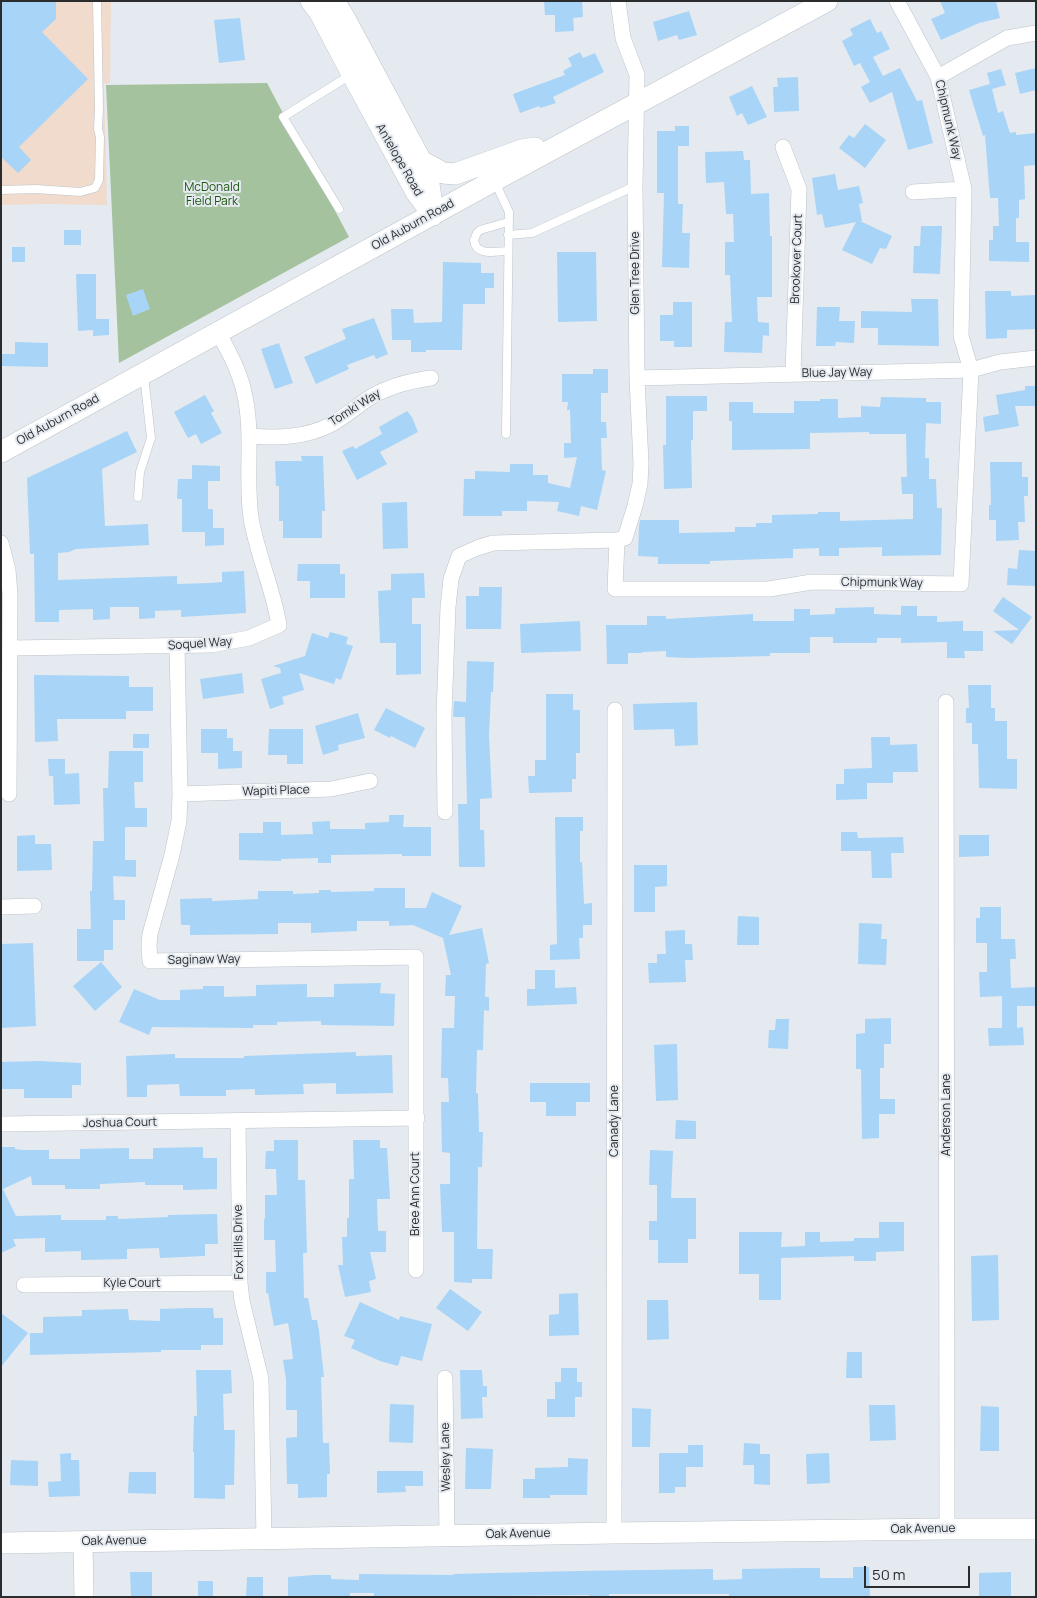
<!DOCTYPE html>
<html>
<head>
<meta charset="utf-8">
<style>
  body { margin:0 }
  #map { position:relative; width:1037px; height:1598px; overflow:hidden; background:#e4eaf0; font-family:Manrope,sans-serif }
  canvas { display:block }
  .frame { position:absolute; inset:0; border:2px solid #2a2c2e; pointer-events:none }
  .scale { position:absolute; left:864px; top:1566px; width:106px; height:22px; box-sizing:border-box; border:2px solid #2a2c2e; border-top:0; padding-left:6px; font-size:15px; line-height:18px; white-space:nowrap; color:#2a2c2e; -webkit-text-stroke:4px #e4eaf0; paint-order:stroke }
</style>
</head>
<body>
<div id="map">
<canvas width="1037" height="1598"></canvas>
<div class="frame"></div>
<div class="scale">50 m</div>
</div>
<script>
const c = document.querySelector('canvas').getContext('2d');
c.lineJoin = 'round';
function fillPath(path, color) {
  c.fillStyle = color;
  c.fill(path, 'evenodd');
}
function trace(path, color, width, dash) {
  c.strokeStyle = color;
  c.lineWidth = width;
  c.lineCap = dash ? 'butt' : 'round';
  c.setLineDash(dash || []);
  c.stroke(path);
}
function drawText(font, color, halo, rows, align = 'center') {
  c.font = font + ' Manrope,sans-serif';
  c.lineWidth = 4;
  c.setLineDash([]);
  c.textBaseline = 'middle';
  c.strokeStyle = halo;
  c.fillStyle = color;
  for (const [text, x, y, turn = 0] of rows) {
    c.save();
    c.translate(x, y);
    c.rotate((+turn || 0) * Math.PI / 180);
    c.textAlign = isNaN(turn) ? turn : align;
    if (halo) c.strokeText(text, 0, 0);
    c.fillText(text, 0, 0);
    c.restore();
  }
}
fillPath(new Path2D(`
  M1,1H111L110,83L104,84L107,205L44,204L1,205Z`), '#f0dbcd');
fillPath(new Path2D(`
  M267,83L349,237L119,363L106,85Z`), '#a4c29e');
fillPath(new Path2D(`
  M1,1H56V19L42,32L88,79L19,147L31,160L18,173L1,157Z
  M544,1H582L583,17L573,18L574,31L555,32V15H545Z
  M940,1H996L1000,18L979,23L941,40L931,19L945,13Z
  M689,11L697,35L679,40L677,35L658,41L653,22Z
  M240,18L245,60L219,63L214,20Z
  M870,19L877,33L881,31L890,49L873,57L883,76L900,68L917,101L922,100L933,143L908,150L892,92L870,103L861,87L870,82L860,63L854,66L842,41L853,35L850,29Z
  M580,52L583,58L595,53L604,72L553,97L556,103L540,108L539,106L520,113L513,94L565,75L563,71L572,66L568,58Z
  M1036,68V90L1020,94L1015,73Z
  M1001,69L1006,85L992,89L998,113L1003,111L1010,133L1016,132V135L1036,133V165L1024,166L1025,199L1019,200V218H1016V242H1029V262L989,261V240H993V226H999L998,198H990L985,135L983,136L969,90L990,84L987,73Z
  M798,77L799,111L774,112L773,87H778L777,78Z
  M752,86L767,117L748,125L742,113L737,116L729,97Z
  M865,124L886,140L865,168L839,148L849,135L854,138Z
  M675,126H689V146H678V204H683L682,233H690L689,268L662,267L664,193H657V131H675Z
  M743,151L744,160H750L751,194L769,193L770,236H772V297H757L758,322L769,323V336L763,335L762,353L724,352L725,322H732L730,275H725V242H734L733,214H726L724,182L706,183L705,152Z
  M835,174L838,190L859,186L863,203L859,204L862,221H860L892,236L886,249L880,248L872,264L842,250L856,222L825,228L822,214L817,215L812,178Z
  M921,226H942L940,274L913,273L914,246H920Z
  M64,230H81V245H64Z
  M12,247H25V262H12Z
  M557,252H596L597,321L558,322Z
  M443,262L481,263V273H494V288H485V304H463L462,350H426V352H411V340H392L391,309H413L414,323L442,322Z
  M76,274H96V319H109V335L93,336V330L78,331Z
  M143,289L150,309L133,316L126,295Z
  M985,291H1011V296L1036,295V329L1007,330V338L986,339Z
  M911,299H938L939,346L878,345V328H861V311L912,312Z
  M673,302H692V347H674V341H660V315H673Z
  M817,307H840L839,321H855L854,343L836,342L835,346H816Z
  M374,318L388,354L376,359L374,355L347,365L349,369L316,384L304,357L346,339L342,329Z
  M15,342L48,343V367L1,366V354H15Z
  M279,343L293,383L275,389L261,349Z
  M593,369H608V393H601V422H606L607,438H601L602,470L606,471L597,510L581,506L579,516L557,511L559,502L527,501V511H502V516H463L464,479H475V471L510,472V464H533V475H548V483L570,488L577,457L564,458V443H571L570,410H567L568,402H562V374H593Z
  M1025,386H1036V406H1015L1019,426L985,432L983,417L999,414L996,395L1025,390Z
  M205,395L214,411L211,413L222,433L201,444L196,434L188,438L174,412Z
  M666,396H707V411H693V440H691L692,488L664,489L663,445H666Z
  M881,397L926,398V402H941V424L926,423L925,458H929V479H936L937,508H942L941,555L882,556V547L839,548V556H819V548L793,549V558L710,561V564H658V557L638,556L639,526L640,520H679V533L735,532V527H756V523H772V515L818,514V512H840V521L913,519V494H902L901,477H907L906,434H869V432L810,433V449L732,450V421H729V402H753V413H794V401H820V399H838V418L861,417V406L880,407Z
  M407,411L412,417L418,432L380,452L387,464L357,480L342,451L353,446L355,449L382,434L379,427Z
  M127,431L137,452L102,469L105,526L148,524L149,545L76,549L69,552L58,553V580L177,576V584L209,583L222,582V572L244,571L246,613L181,617V610L155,611V618L139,619V607H110V619L93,620V609L59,610V622H35L34,554H30L27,478Z
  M301,456H323L325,511H322V538H283V521H279V486H276L275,461H302Z
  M990,462H1022V477H1028V496H1024L1025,522H1018L1019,540L996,541V520H989V505H991Z
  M192,465L220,466V481H208V509H213V528H224V545L205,546V532H182V499H177L178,479H192Z
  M407,502L408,548L383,549L382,503Z
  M1019,550L1036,551V586L1007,585L1008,568L1017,569Z
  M298,564H340V574H345V598H310V581H297Z
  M424,573L425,598H412V624H421V674L396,675V643H380L378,591L391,590V574Z
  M479,587H502L501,629H466V596H479Z
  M1003,597L1032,617L1012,644L993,631L1019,630L993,611Z
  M901,606H917V616H937V622L963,621V631H983V651H964L965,658H947V642L901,643V638H877V643H833V637H810V653H770V656L689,658L666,657V651L642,652V653H628V664H607L606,625H647V616H666V619L753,614V621H794V609H810V615L835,614V608L874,607V614L901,615Z
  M580,621L581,651L521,653L520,624Z
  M330,632L348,637L346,644L353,646L341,680L336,678L334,684L299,673L304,690L282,697L284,704L270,709L261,679L281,673L280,668L273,666L305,656L312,633L328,638Z
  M467,661L494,662L493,692H491L489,735L492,798L480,799V830H484L485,867H459L458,804H467L465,717H453L454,701L466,702Z
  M242,673L244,693L203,699L200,679Z
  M34,675L129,676V687H153V711H126V719H57L58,741L35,742Z
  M968,685H991V708H995V721H1007V759H1017V789L979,788L978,744H972V723H966V708H969Z
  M546,694H573V710H580V753H576V779H572V792L529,793L528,776H535V760H546Z
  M697,702L698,745L675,746L674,729L634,730L633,704Z
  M386,708L425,728L415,748L391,736L390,738L374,730Z
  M358,713L365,738L338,745L339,750L323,755L315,726Z
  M201,729H227V738H233V751H242V768L218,769V753H201Z
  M269,729H303V764H287V755H268Z
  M133,734H149V748H133Z
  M871,737H890V745L917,744L918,772H893V783H867V799L836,800V784H844V769L872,768Z
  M109,751H143V782H134L135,808H147V827H125V860H136V877L113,876L114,900H125V920H113V950H104V961H77V929H91L90,891H92L93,841H104L103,788H108Z
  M48,759H65V774L79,773L80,804L54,805L53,776H49Z
  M389,815H404L403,827H431V856H402V854L331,855V863H318V858L281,859V861L239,860V833H263V822H281V835L313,834L312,822L330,821V829H365V823L389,822Z
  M555,817H583V831H580V862H582L584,904L592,903V925H583V938H579L580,959L550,960V945L557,944Z
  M841,832H857L858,838L903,837L904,853H891L892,878H872L871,851H841Z
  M35,835V844H51L52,870L17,871V836Z
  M959,835H989V856L959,857Z
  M634,865H667V886L655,887V912H634Z
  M374,888H405V908H426L432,892L462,906L449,935L482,928L489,963L486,964L485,997H489V1011L484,1010L483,1050H477L476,1093H478L479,1132H483L482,1167H478L477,1249H493L492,1279H472V1283L454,1282V1232H442L440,1184H450V1153L442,1152L441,1102H449L448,1078H441L442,1028H454L455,996H445L446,975H451L443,938L413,925L389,926V921H357V931L311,933V923H278V934L190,935V925H181L180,899L212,898V901L258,899V891H293V894L319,893V890H331V892L374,891Z
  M980,907H1001V939H1015L1016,959H1010L1011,988L1035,987V1006H1017V1028L1023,1027L1024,1045L989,1046L988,1028H1002V996L980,997L979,972H987V943H976V918H980Z
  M738,916L759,917V945H737Z
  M859,923L882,924L881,939H887L886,965L858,964Z
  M685,930V944H692L693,960H685L686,982L649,983L648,963H657V954H666L665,931Z
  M33,943L36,1026L1,1028V944Z
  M101,962L122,987L95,1011L73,986Z
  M535,970H555V988L576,987L577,1004L527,1006V989H535Z
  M381,983L380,993L395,994L394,1026L321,1025V1021L277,1022V1025H253V1028L152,1027L149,1035L119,1022L134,989L160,1000H180V990L203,989V986H224V997L256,996V985L307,984V997H334V984Z
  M891,1018V1044H884V1068H880V1099H895V1114H879V1138L862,1139L861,1069H856V1034L865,1033V1019Z
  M776,1019H789L788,1049L768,1048L769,1030H775Z
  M677,1044L678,1100L656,1101L654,1045Z
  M356,1052V1056L392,1055L393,1093L336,1094V1083L303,1084L304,1094L255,1095V1089L226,1090V1096H180L179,1084L147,1085V1097H127L126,1056L175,1054V1058H244V1056Z
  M39,1061L81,1063V1085H72V1098H24V1089H1V1062Z
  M530,1083H590V1102H576V1116H546V1102H530Z
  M676,1120L696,1121V1139H675Z
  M274,1140H298V1180H305L307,1253H303L304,1298H308L312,1320H317L319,1331L324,1377H321L323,1443H329L330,1474H327V1497L298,1498V1484H287L286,1438L297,1437V1410H286V1380L283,1360L293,1359L290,1334L288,1323L274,1326L268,1293H266V1272H276L275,1240H264V1219H265V1195H277L276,1169H265L266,1151H274Z
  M353,1140H380V1148H387L390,1199H377L378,1231H386V1252H370L376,1279L369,1281L371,1292L345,1297L338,1265H343L342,1237H347V1218H349V1179H354Z
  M1,1147H15V1149L22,1150H49V1159H80V1149L129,1148V1159H153V1148L203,1147V1158H217V1189L183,1190V1185H145V1182L100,1184V1189H65V1185H32L31,1176L3,1189L16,1216L61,1215V1220H106V1216H118V1219L168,1217V1215L217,1214L218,1244H205V1256L160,1258L159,1248L127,1249V1259L81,1260V1251L45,1252V1238L13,1239L16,1246L1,1253Z
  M650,1150L673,1151L671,1198H696V1239H688V1263H658V1240H649V1221H657V1185H649Z
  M879,1222H904V1251L876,1252V1261H854V1256L781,1258V1300H759V1274H739V1232H782L781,1247L805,1246V1232H820V1242L854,1241V1238H879Z
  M998,1255L999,1320L972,1321L971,1256Z
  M450,1289L482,1312L468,1331L436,1308Z
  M578,1293L579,1335L549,1336V1315L559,1314V1294Z
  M647,1300H668L669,1339L647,1340Z
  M360,1302L399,1320L400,1316L432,1324L422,1361L401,1356L398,1366L380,1361L351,1348L355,1340L344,1336Z
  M190,1308H213L214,1318H223V1345H201V1350H161V1352L30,1355V1333H43V1317L82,1316V1310L128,1309L129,1320L160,1321V1309Z
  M1,1313L28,1333L1,1367Z
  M847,1352H862V1378H846Z
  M561,1368H577V1382H582V1397H575V1417H547V1399H555V1382H561Z
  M196,1370H231L232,1393L223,1394L224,1430H235L234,1485H225V1499L194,1498V1452H193L194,1416H197Z
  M460,1370H482L483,1386H487V1397H482L483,1418L461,1419Z
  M390,1404L414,1405L413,1443L389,1442Z
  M869,1405H895L896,1440L870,1441Z
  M981,1406L999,1407V1451H980Z
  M632,1408L651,1409L650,1447H632Z
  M744,1443L760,1444V1454H770V1485L754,1484V1465H743Z
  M688,1445H703V1467H686V1487H675V1493H659V1453H688Z
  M466,1448L493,1449L491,1489H465Z
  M71,1453V1460H79L80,1496L49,1497L48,1482L61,1481L60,1454Z
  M829,1453L830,1483L807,1484L806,1454Z
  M568,1458L588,1459L587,1495H550V1498H523V1479H535V1468L568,1467Z
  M11,1460L38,1461V1486L10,1485Z
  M377,1471H423V1486H405L406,1492L377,1493Z
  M129,1472H156V1494L128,1493Z
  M853,1567H869L870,1597H729V1594H609V1597H589V1595L374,1597V1593H350V1597H288V1577L314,1575H331V1579L359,1580V1574L453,1575V1574L578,1571L713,1569V1580L742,1579V1569L803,1568H820V1578H853Z
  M130,1572H152V1597H131Z
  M1011,1572V1597H979V1573Z
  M247,1577H263V1597H246Z
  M198,1581H213V1596L198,1597Z`), '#a8d4f7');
const service = new Path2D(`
  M495,182L509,212L506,434
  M1,190L36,189L80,192L95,188L99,180L100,137L98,129L99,108L97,1
  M339,209L283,117L352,74
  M508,222L480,230L477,233L474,240C476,257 495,251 508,251
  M508,235L532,233L635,186
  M138,497L140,472L151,438L144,375`);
const minor = new Path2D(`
  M938,77L1007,38L1036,33
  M783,147L799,189L793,374
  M913,192L964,189
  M637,378L971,370L1000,362L1036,358
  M249,436C277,438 306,438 332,424C344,417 355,408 366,400C386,387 408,381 431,378
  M617,540L615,589H769L812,582L961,584L971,370L961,336L964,189L938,77L897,1
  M1,543L8,570L10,594L9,794
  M177,646L180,794L179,821L172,855L150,934L149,945L150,961L416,957V1270
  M11,648L211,645L249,638L279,625C273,588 257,554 251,518C245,476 254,433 244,392C239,370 229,352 218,332
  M946,702L947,1529
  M180,794L331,789L370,781
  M445,812L444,714L448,607L451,579L459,556L477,548L493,543L617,540L625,538L635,506L640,484L641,463L637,378L635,186L637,75L623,38L618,1
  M1,907L34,906
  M238,1121L240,1283L242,1301L261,1379L264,1539
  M1,1124L417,1118
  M24,1285L240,1283
  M445,1378L447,1536
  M614,1533L615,710`);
const tertiary = new Path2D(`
  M83,1542L84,1597`);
const secondary = new Path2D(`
  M311,1L320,13L352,74L416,192L433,215
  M334,1L344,17L421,161L429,184L433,212
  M421,161L443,173L455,174L522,150L535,148
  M1,452L495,180L827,1
  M1,1543L614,1533L947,1529H1036`);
trace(service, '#bdc3c8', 9);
trace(minor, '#bdc3c8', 16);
trace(tertiary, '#bdc3c8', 20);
trace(secondary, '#bdc3c8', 22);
trace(service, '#fff', 8);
trace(minor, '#fff', 15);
trace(tertiary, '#fff', 19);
trace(secondary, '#fff', 21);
drawText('12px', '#2a2c2e', '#e4eaf0', [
  ["Chipmunk Way",948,120,77],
  ["Antelope Road",399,160,60],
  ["Old Auburn Road",413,225,-29],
  ["Brookover Court",797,259,-88],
  ["Glen Tree Drive",636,273,-90],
  ["Blue Jay Way",837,373,-1],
  ["Tomki Way",355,408,-32],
  ["Old Auburn Road",58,420,-29],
  ["Chipmunk Way",882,583,1],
  ["Soquel Way",200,644,-4],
  ["Wapiti Place",276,791,-2],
  ["Saginaw Way",204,960,-1],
  ["Anderson Lane",947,1115,-90],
  ["Canady Lane",615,1121,-90],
  ["Joshua Court",120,1123,-1],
  ["Bree Ann Court",416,1194,-90],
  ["Fox Hills Drive",239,1242,-91],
  ["Kyle Court",132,1284],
  ["Wesley Lane",446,1457,-91],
  ["Oak Avenue",923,1529,-1],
  ["Oak Avenue",518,1534,-1],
  ["Oak Avenue",114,1541,-1]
]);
drawText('12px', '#1d540d', '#e4eaf0', [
  ["McDonald",212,188],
  ["Field Park",212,202]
]);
</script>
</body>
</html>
